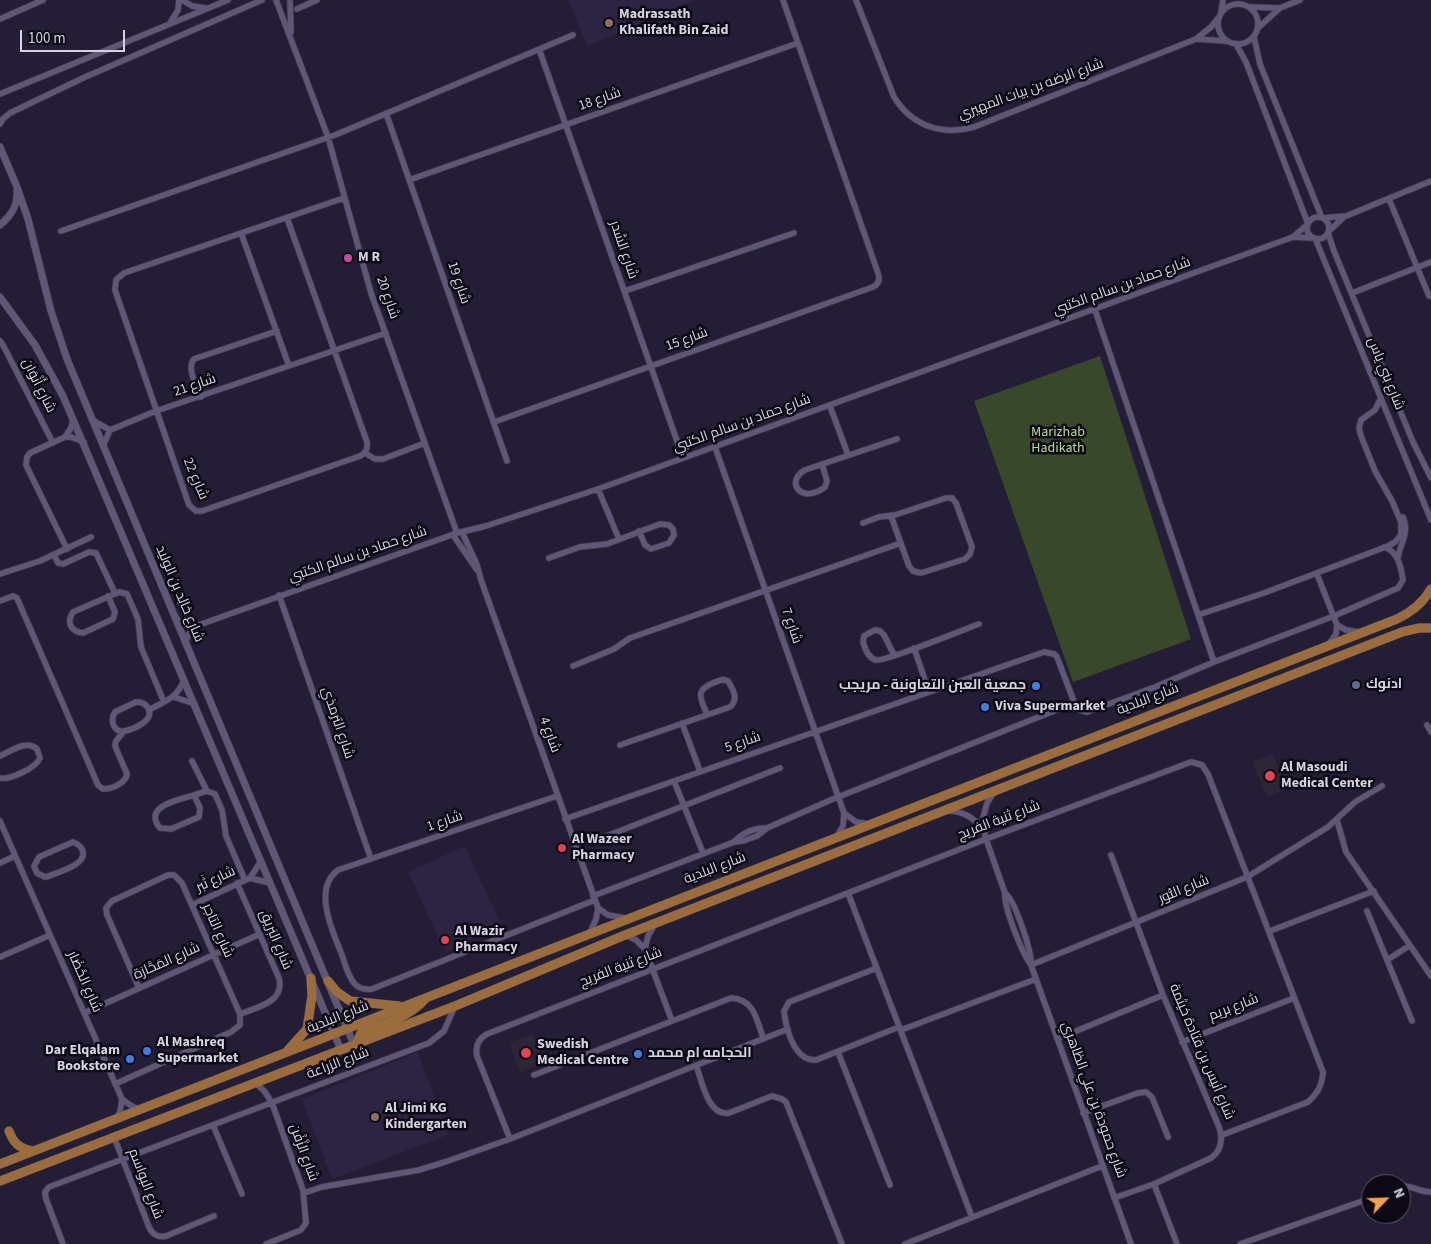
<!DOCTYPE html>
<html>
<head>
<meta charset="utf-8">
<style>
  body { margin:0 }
  #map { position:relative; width:1431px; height:1244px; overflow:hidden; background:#241d36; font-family:"Source Sans 3",sans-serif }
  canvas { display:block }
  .north { position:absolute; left:1361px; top:1174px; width:50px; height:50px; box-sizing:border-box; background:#0c0914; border:1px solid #5d5967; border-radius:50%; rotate:66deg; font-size:14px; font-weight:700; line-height:20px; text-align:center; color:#d6d2e3 }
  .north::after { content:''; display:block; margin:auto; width:18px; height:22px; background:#f6a248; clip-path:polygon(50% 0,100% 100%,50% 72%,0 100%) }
  .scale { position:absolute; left:20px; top:30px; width:105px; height:22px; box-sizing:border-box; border:2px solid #d6d2e3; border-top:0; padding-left:6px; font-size:15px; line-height:18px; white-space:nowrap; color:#d6d2e3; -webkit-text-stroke:4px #0c0914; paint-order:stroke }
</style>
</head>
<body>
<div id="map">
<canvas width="1431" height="1244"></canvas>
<div class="north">N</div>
<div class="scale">100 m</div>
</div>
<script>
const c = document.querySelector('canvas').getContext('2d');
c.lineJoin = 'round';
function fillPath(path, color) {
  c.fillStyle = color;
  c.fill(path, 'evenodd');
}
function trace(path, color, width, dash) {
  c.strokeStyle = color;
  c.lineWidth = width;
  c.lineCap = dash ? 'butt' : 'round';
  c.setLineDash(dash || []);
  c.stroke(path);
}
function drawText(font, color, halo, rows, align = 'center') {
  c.font = font + ' "Source Sans 3",Cairo,sans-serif';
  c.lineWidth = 5;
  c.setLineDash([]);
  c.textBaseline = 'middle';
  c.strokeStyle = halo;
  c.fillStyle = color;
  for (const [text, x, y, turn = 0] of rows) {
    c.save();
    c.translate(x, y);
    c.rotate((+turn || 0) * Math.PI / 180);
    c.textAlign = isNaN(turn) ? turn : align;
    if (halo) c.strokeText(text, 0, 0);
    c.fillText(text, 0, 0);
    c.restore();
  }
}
fillPath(new Path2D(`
  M568,0H696L587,46Z
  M465,846L501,925L445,952L408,872Z
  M418,1052L448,1135L332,1179L302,1099Z`), '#2d2444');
fillPath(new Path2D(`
  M1273,754L1287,789L1267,797L1252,762Z
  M533,1034L544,1063L520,1073L509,1043Z`), '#2b2636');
fillPath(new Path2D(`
  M1100,356L1191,639L1073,682L974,401Z`), '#39482b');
const minor = new Path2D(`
  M182,0L192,6L205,8
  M276,0L328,137L371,293L457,533
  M290,0L291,32
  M856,0L894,97C912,126 942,136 974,127L1196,39L1211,27L1219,17
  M1218 24a20 20 0 1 1 40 0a20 20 0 1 1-40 0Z
  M1250,7L1280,8
  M297,9L317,0
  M1221,12L1223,0
  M0,19L43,0
  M170,23L178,10L179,0
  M1258,28L1280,8L1300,0
  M1254,37L1260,64L1322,218
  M1196,39L1226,41
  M1236,44L1246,62L1308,224
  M539,49L683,458
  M0,94L228,0
  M386,113L507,461
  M0,124L3,119L10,113L83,78L262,0
  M409,180L798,43
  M1389,199L1429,296
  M1307 228a11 11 0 1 1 22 0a11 11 0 1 1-22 0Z
  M287,218L367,442C368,448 366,453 360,456L202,511H196L189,505L115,290L116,280L124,273L344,198
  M1323,218L1346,216L1431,181
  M61,231L335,135L573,35
  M1329,231L1344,217
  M241,233L289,366
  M1328,233L1334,251L1413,442L1431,478
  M1293,237L1313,238
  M1315,238L1431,520
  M625,291L794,233
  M1352,293L1431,262
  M1095,310L1214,662
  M0,341L3,345L53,443
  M201,397C197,386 186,369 194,359L277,331
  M830,406L848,455
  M92,420L110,430
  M494,422L873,287C879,284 880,279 878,273L783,0
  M110,430L156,411L386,333
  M65,437L71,428L73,419
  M103,446L110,430
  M715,447L844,813L843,826L837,836
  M365,453L375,459H383L425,443
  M822,464L827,481L825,487C802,505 784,482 805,470L897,439
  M598,489L619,539
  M863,523L879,517L895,515L946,498H952L956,503L972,547L970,554L965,559L921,573L913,571L909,566L891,516
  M462,532L477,565L481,580L598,908L596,919L590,933
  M453,535L477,570
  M67,549L26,465L27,457L30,453L65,437H71L84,442
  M54,555L58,563L63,564L89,552L96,553L115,593
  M549,558L580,547L607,544L660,524L669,525L673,529L674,535L669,543L651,549L645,545L639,531
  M1398,558C1400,543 1410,533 1403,517
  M0,574L40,561L91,537
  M1317,574L1337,625L1336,634L1328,645
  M279,595L371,859
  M108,596L115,612L113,619L83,633C71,632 66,622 73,612L119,592L127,594L138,619L141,647L164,702
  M0,601L13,596L17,598L98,785L103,789C112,789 126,783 127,774L115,746L116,741L124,731
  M1198,615L1264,593L1388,546L1395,542L1401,535V522L1392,501L1375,471L1361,436L1359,428L1361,420L1375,410L1381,398
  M176,619L185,624L196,626L457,533L486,526L598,489L1293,237L1308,224
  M1337,625L1346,630L1359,632
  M185,643L189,634L196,626
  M914,648L929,692
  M894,655L884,635L880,631L875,630L864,636L863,642C865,649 868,658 876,660C885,662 965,629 979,624
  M573,666L614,649L630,638L901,543
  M174,697L195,704
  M136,702C142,702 147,704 149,710C153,721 134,729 125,731C113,733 110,720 115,712Z
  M149,710C165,701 178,698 184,679
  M682,723L700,771
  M1427,725L1431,732
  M620,745L730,707C739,699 733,689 728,681C723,678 719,681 713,683C694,691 701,698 707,715
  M0,756C11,751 27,739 37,749L40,758C36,768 10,780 0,778
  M192,761L207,791
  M674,781L703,853
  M995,791L987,803L982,822L986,839L1005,893C1003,906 1023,955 1031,965L1131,1244
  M194,795L200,808L199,817L171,829L160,828C142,806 179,800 194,795Z
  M194,795L207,791L215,794L222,810L226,836L245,880
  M557,796L338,870C312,889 333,932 342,955C345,964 348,976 354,983C359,989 365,990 372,989L595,900
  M949,811C964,811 974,818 983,829
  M844,813L856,822L869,824
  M565,819L1044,652L1054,654L1057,657L1076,707L1079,710L1087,712L1155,687L1214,662L1334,616L1398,588L1403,580C1401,567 1398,551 1384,547
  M1337,820L1346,852L1431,976
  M0,821L122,1099L130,1105L140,1110
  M594,841L780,768
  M73,842C78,844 83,847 83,853C85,865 58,872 49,876L45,877L37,873L34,866L39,857Z
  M734,842C742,833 755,827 767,828
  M1111,855L1163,995L1219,1127C1223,1139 1222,1150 1211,1158L1154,1184L1114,1198
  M0,863L15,856
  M250,878L270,883
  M237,883L279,978C285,1002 258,1007 240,1014
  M848,893L972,1217
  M1005,893C1015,900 1032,952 1031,965
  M593,896L734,842L743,841L757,836L767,828L833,799L1074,703
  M192,905L250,878L261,861
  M598,908L608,915L625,918
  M1367,911L1412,1021
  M1270,931L1374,891
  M626,935L636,940L645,949L672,1021
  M645,949L648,936L655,924
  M0,957L50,935
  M1387,960L1409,946
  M1031,965L1247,877L1328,827L1355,802L1382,786
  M877,968L789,1002L784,1011C786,1029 794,1061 816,1060L899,1027
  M84,1013L260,934
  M901,1030L1036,979
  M1057,1039L1163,995
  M1182,1042L1294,998
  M838,1052L890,1185
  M696,1065C702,1080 707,1116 729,1113L772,1096L782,1099L786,1102L842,1244
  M534,1075L731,998C754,999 757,1020 763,1038
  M255,1082L265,1092L272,1103L303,1190L306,1223L301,1230L266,1244
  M115,1084L231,1032L240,1025V1014L182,883L174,875H168L112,901L106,908L107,915L139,988
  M1083,1113L1138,1093L1146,1092L1152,1097L1168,1137
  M116,1118L120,1112L122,1099
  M213,1125L242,1194
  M114,1137L149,1227C152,1234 158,1238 166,1236L214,1216
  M510,1139L477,1056C475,1046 478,1039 487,1034L986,839L1191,762L1202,765L1208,774L1323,1072C1322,1085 1318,1093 1308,1102L1222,1135
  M1154,1184L1177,1244
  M1401,1186C1411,1185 1420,1192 1431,1192
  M304,1193L322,1187L419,1170L445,1162L510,1139L788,1029
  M63,1244L46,1199L45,1192L49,1187L429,1043L444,1031L455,1006
  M905,1244L1102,1166
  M1240,1244L1371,1198`);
const tertiary = new Path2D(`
  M0,147L17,187L28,219L51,311L67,359L354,1045
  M0,225C11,216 18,206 17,191
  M0,297L35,345L63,396L341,1050`);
const primary = new Path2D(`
  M328,981L337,992L350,1001L399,1006
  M362,1042L358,1040L361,1033C382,1024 409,1018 425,999
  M288,1050L307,1029L312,996L311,978
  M9,1131C14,1144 19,1148 33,1151
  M0,1164L1397,619C1412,612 1423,603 1431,589
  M0,1181L455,1006L625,935L1402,632L1419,628H1431`);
trace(minor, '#3d374d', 7);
trace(tertiary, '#3d374d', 8);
trace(primary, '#3d374d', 10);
trace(minor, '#5e5775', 5.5);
trace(tertiary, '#5e5775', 7);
trace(primary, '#9b6d3c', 9);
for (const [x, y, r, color] of [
  [609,23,5,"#8d6e63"],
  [348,258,5,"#d1479c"],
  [1356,685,5,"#5c6f8a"],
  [1036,686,5,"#3f7fe0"],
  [985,707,5,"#3f7fe0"],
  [1270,776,6,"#e0444e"],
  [562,848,5,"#e0444e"],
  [445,940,5,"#e0444e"],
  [147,1051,5,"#3f7fe0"],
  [526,1053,6,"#e0444e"],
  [638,1054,5,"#3f7fe0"],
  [130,1059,5,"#3f7fe0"],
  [375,1117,5,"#8d6e63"]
]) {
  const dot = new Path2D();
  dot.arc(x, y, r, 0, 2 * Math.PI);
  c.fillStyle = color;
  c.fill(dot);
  trace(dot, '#0c0914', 2);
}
drawText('bold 14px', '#d6d2e3', '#0c0914', [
  ["Madrassath",619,15],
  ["Khalifath Bin Zaid",619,31],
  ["M R",358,258],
  ["ادنوك",1366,685],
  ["جمعية العبن التعاونبة - مريجب",1026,686,"right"],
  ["Viva Supermarket",995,707],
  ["Al Masoudi",1281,768],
  ["Medical Center",1281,784],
  ["Al Wazeer",572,840],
  ["Pharmacy",572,856],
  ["Al Wazir",455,932],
  ["Pharmacy",455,948],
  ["Al Mashreq",157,1043],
  ["Supermarket",157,1059],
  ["Swedish",537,1045],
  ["Medical Centre",537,1061],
  ["Dar Elqalam",120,1051,"right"],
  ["Bookstore",120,1067,"right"],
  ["الحجامه ام محمد",648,1054],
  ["Al Jimi KG",385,1109],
  ["Kindergarten",385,1125]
], 'left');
drawText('14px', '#d6d2e3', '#0c0914', [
  ["شارع الرضه بن بيات المهيري",1031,90,-20],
  ["شارع 18",600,100,-19],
  ["شارع السَّدر",623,250,71],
  ["شارع 19",458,283,71],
  ["شارع حماد بن سالم الكتبي",1122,287,-20],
  ["شارع 20",387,298,71],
  ["شارع 15",687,340,-20],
  ["شارع بني ياس",1385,374,68],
  ["شارع أَنْوَان",38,386,63],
  ["شارع 21",195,386,-19],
  ["شارع حماد بن سالم الكتبي",742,424,-20],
  ["شارع 22",195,479,67],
  ["شارع حماد بن سالم الكتبي",358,555,-19],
  ["شارع خالِد بن الوليد",179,594,67],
  ["شارع 7",791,626,71],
  ["شارع البلدية",1148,700,-21],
  ["شارع الترمذي",337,723,71],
  ["شارع 4",549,735,70],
  ["شارع 5",743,743,-19],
  ["شارع ثنية الفريج",999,821,-21],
  ["شارع 1",445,822,-19],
  ["شارع البلدية",715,869,-21],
  ["شارع ثَبر",216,880,-25],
  ["شارع النُّور",1184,890,-22],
  ["شارع التاجر",217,931,66],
  ["شارع البَريق",275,940,67],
  ["شارع المَحَّارَة",167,962,-24],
  ["شارع ثنية الفريج",621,968,-21],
  ["شارع الحْضَار",84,982,66],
  ["شارع بريم",1234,1008,-21],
  ["شارع البلدية",338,1018,-22],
  ["شارع أنيس بن قتادة خيثمة",1201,1052,67],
  ["شارع الزراعة",338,1064,-21],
  ["شارع حمودة بن علي الظاهري",1093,1100,70],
  ["شارع الزَّفْن",303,1153,70],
  ["شارع البواسم",145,1184,69]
]);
drawText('14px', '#b4d996', '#0c0914', [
  ["Marizhab",1058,433],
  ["Hadikath",1058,449]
]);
</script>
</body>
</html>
